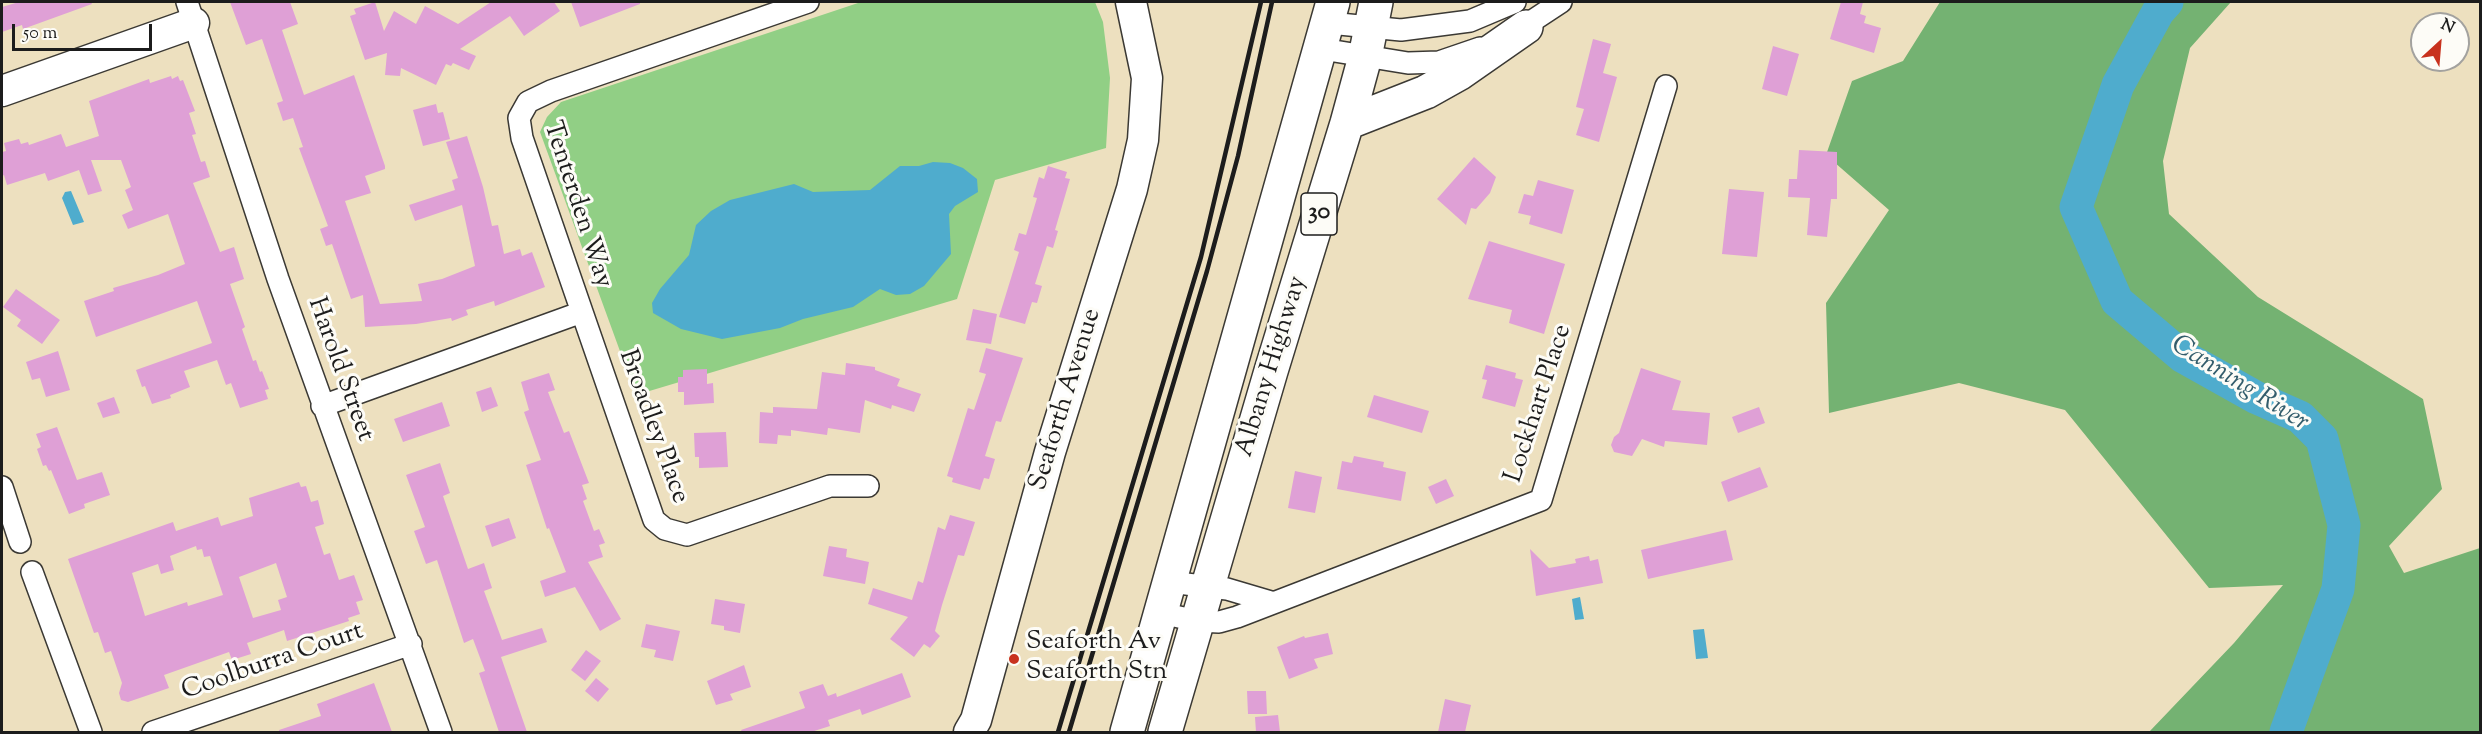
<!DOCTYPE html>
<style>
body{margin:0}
#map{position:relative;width:2482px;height:734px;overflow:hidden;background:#ede0bf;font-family:"Sorts Mill Goudy",serif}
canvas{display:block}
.frame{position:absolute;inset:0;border:3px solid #1c1c1c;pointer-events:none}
.north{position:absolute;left:2410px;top:12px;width:60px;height:60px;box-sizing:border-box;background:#fdfcf7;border:2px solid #a3a29f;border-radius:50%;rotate:26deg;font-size:16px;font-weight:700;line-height:24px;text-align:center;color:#1c1c1c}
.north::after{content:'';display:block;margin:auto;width:21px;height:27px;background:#c8321e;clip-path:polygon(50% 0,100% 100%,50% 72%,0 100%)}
.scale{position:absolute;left:12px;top:24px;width:140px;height:27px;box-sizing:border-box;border:3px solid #1c1c1c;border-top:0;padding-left:8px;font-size:18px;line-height:21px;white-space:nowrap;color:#1c1c1c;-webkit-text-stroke:4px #fdfcf7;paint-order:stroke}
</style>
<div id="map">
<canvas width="2482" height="734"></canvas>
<div class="frame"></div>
<div class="north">N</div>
<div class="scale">50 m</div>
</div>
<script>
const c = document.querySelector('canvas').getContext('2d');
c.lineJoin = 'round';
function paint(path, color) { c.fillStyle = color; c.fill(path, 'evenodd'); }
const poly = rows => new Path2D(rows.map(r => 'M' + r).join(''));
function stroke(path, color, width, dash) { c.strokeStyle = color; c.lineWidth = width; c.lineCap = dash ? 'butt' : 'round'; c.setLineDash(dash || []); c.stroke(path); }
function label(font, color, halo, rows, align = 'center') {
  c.font = font + ' "Sorts Mill Goudy",serif'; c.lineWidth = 6; c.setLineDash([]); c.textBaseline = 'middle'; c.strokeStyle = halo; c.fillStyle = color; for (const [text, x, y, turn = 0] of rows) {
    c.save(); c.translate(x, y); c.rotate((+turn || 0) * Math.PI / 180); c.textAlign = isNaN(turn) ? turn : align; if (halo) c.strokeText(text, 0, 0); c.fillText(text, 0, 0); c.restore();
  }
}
paint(poly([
 [861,2,1095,2,1103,22,1110,78,1106,148,995,180,957,299,636,395,540,132,547,117,561,102]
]), '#91cf85');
paint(poly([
 [1940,2,2231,2,2190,48,2163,161,2169,214,2258,297,2423,399,2442,489,2389,546,2404,573,2480,548,2480,732,2149,732,2234,643,2283,585,2209,588,2065,410,1959,383,1829,413,1826,303,1889,210,1826,155,1852,81,1903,61]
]), '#74b272');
paint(poly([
 [933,162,950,163,963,168,977,179,978,192,955,206,949,214,951,254,924,286,910,294,896,295,880,289,853,307,803,319,780,328,722,339,681,329,653,313,652,303,660,289,689,255,696,225,711,211,730,200,794,184,813,192,870,190,900,166,919,166],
 [71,191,84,222,73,225,62,198,65,192],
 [1580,597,1584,619,1575,620,1572,599],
 [1704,629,1708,658,1696,659,1693,630]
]), '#4faccd');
stroke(poly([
 [2167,2,2158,12,2118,85,2076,207,2117,301,2182,356,2257,398,2300,417,2322,439,2344,525,2338,589,2286,732]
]), '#4faccd', 33);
paint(poly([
 [19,2,91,2,92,4,23,29,22,25,2,32,2,7],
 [230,2,290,2,298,24,282,30,304,95,354,75,385,166,385,169,365,176,371,193,345,201,380,304,422,301,418,284,442,279,475,266,462,205,415,221,409,205,455,190,452,180,458,178,446,142,467,136,483,187,492,226,498,225,504,254,520,249,522,256,532,252,545,287,495,306,494,301,466,310,468,315,452,321,451,318,416,324,365,327,363,295,351,299,332,244,326,246,320,229,328,226,299,148,303,147,293,118,283,121,277,103,283,101,262,39,246,45],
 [375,2,384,31,394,11,416,24,425,6,458,24,491,2,554,2,560,11,524,36,510,16,460,49,476,56,469,70,453,63,451,66,446,64,436,85,401,68,400,76,385,75,387,53,365,60,350,16,356,14,354,9],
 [571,2,640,2,640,4,580,27],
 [1841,2,1863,2,1860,14,1866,16,1864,23,1881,28,1874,53,1830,39],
 [1593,39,1611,44,1603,73,1617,77,1599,142,1576,135,1584,109,1576,107],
 [1773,46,1799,54,1787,96,1762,89],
 [171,76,172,79,178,76,180,81,183,80,195,111,189,113,196,134,192,135,201,162,205,161,210,177,193,183,220,252,234,247,244,279,230,284,245,327,242,329,253,361,256,360,260,372,262,371,269,389,265,390,268,399,240,408,231,383,226,385,217,360,184,371,190,387,170,395,171,398,152,404,145,386,142,387,136,370,212,343,197,301,96,337,84,301,114,291,113,288,158,275,185,264,168,214,128,229,122,215,133,210,125,190,131,187,121,160,91,160,102,191,88,195,79,170,48,181,45,173,7,185,4,175,2,176,2,152,6,151,4,143,19,139,21,144,28,142,29,145,61,134,66,147,99,136,89,101,149,79,150,83],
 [436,104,438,113,443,112,450,139,423,146,413,110],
 [1799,150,1837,152,1837,199,1831,199,1827,237,1807,235,1810,198,1788,197,1789,179,1797,179],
 [1474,157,1496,177,1490,193,1476,209,1471,208,1466,225,1437,199],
 [1048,166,1067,172,1065,178,1070,179,1055,230,1058,231,1053,248,1047,246,1035,284,1042,286,1037,303,1032,302,1025,324,999,317,1019,252,1014,250,1019,233,1026,235,1037,198,1033,197,1039,177,1044,179],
 [1538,180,1574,190,1562,234,1529,224,1531,216,1518,213,1524,194,1533,196],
 [1729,189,1764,192,1757,257,1722,254],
 [1489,241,1565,264,1544,334,1509,323,1512,310,1468,299],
 [16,289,60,320,42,344,17,326,21,320,3,307],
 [973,309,997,314,991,344,966,340],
 [986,348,1023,358,1001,422,996,421,985,456,995,459,989,479,984,478,980,490,952,482,953,478,947,476,968,408,974,410,986,374,979,372],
 [58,351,70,390,46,397,40,378,32,380,26,362],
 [846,363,875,367,875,370,900,379,897,386,921,394,914,412,892,405,891,409,865,400,860,433,828,428,827,435,791,430,791,436,778,435,777,444,759,443,760,412,773,413,773,407,817,409,822,372,845,375],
 [1486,365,1516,373,1515,378,1523,380,1515,407,1482,398,1487,380,1482,379],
 [1641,368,1681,381,1672,410,1710,413,1707,445,1665,441,1664,447,1642,439,1632,456,1614,452,1611,445,1614,437,1619,433],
 [707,369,707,384,713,383,714,403,684,405,684,392,678,392,678,377,683,377,683,370],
 [549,373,555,390,548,392,564,433,569,431,589,483,582,485,587,499,583,501,594,531,599,529,605,543,599,545,603,557,588,562,621,619,600,631,575,587,545,597,540,581,566,572,549,528,547,529,526,465,541,460,524,412,529,410,521,382],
 [491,387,498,406,482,412,476,392],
 [1374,395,1429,411,1422,433,1367,417],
 [114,397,120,413,103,418,97,403],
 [442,402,450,426,403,442,394,419],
 [1759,407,1765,423,1738,433,1732,417],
 [57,427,77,480,102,472,110,495,84,504,85,508,69,514,51,470,49,471,46,465,43,466,37,449,41,447,36,434],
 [726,432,728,467,699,468,699,457,695,457,694,433],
 [1354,456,1384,462,1383,467,1406,472,1401,501,1337,489,1342,461,1352,463],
 [440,463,450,493,443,496,468,569,484,563,492,588,484,591,502,640,542,628,547,642,501,657,527,732,499,732,479,673,485,671,473,639,464,643,437,560,426,564,414,531,425,527,406,475],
 [1760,467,1768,487,1728,502,1721,482],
 [1295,471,1322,477,1315,513,1288,508],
 [1446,479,1454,496,1436,504,1428,487],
 [299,482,301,487,306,486,311,502,318,500,324,524,315,527,324,555,330,553,339,580,354,575,363,600,356,602,360,614,348,618,349,621,287,641,284,630,247,643,251,654,232,660,229,652,164,675,169,688,128,702,121,700,119,693,122,683,111,651,105,653,98,632,94,633,68,559,173,522,176,531,218,517,221,526,253,516,249,498],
 [196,546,197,550,202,549,204,557,210,556,223,595,188,606,187,602,145,616,132,573,158,564,161,574,174,570,170,556],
 [276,563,287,597,278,600,281,610,253,618,239,577],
 [950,515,975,522,964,556,958,555,942,605,935,631,940,636,930,648,924,644,914,657,890,639,908,617,868,604,873,588,912,600,918,581,923,583,938,527,945,530],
 [509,518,516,538,492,547,485,526],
 [1726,530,1733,560,1648,579,1641,550],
 [829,546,847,549,846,557,869,562,865,584,823,576],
 [1530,549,1549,568,1576,563,1575,559,1589,556,1590,561,1598,559,1603,583,1536,596],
 [715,599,745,604,740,633,724,630,724,626,711,624],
 [646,624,680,631,673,661,654,657,656,650,641,647],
 [1328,633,1333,654,1314,659,1318,668,1289,679,1277,647,1304,636,1305,638],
 [586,650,601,661,585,681,571,670],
 [744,665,751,687,730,694,733,700,716,705,707,681],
 [902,673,911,697,862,715,860,709,828,720,830,726,811,732,742,732,741,730,805,708,799,692,823,684,828,696,836,693,837,697],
 [596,678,609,689,598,702,585,691],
 [374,683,392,732,279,732,279,730,321,716,317,704],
 [1247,691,1266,691,1267,714,1248,714],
 [1445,699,1471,705,1465,732,1438,732],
 [1278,715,1280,732,1256,732,1255,717]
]), '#dfa0d6');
const street = poly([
 [187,2,278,279,441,732],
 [1329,23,1401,30,1470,21,1515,2],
 [1517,31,1561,2],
 [1322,49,1408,63,1439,62,1480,48],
 [582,312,654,520,665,529,687,535,830,486,868,486],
 [322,406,582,312,522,138,519,118,528,102,551,91,808,2],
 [2,487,20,542],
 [32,572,91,732],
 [1170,582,1227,589,1271,602],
 [1161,613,1197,621,1219,622,1237,617,1541,500,1666,86],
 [153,732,411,644]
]);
const secondary = poly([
 [2,91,194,23],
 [969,732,976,720,1050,452,1132,189,1143,140,1147,78,1131,2]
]);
const highway = poly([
 [1347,123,1426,92,1460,73,1526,27],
 [1127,732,1333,2],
 [1165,732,1271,371,1347,123,1365,57,1376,2]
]);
stroke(street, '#3b3934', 24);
stroke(secondary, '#3b3934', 33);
stroke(highway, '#3b3934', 36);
stroke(street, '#fff', 21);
stroke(secondary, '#fff', 30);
stroke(highway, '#fff', 33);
stroke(poly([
 [1058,732,1201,257,1261,2],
 [1069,732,1207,271,1238,156,1272,2]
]), '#1c1c1c', 4.5);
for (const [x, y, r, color] of [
 [1014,659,6,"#c8321e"]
]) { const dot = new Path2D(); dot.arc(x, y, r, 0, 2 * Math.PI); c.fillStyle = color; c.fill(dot); stroke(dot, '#fdfcf7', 2); }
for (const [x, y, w] of [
 [1319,214,36]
]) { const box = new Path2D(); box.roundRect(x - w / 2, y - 21, w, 42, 4.5); c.fillStyle = '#fdfcf7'; c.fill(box); stroke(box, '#1c1c1c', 1.5); }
label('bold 24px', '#1c1c1c', null, [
 ["30",1319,214]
]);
label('26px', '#1c1c1c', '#fdfcf7', [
 ["Tenterden Way",576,205,72],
 ["Albany Highway",1273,367,-73],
 ["Harold Street",339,370,70],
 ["Seaforth Avenue",1067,400,-73],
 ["Lockhart Place",1540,404,-72],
 ["Broadley Place",652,427,70],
 ["Coolburra Court",273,663,-19]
]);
label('26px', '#1c1c1c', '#fdfcf7', [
 ["Seaforth Av",1026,644],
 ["Seaforth Stn",1026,674]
], 'left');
label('italic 27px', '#335d6c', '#fdfcf7', [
 ["Canning River",2239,385,32]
]);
</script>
